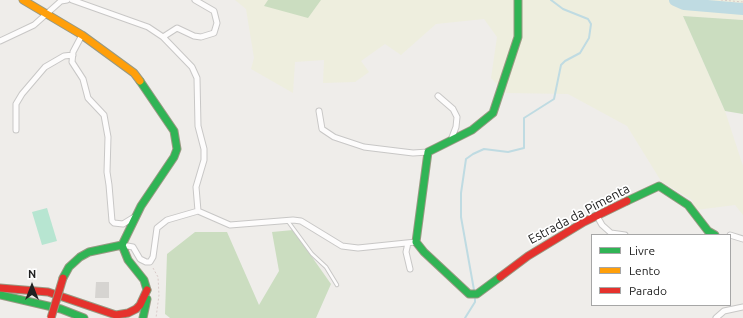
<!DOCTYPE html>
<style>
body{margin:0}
#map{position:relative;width:743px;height:318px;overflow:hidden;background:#efedea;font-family:Ubuntu,sans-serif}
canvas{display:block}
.legend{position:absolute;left:591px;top:234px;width:140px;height:72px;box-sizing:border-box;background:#fff;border:1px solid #a6a6a6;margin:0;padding:5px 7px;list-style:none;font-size:12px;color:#212121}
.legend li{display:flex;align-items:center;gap:8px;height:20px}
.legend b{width:20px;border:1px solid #a6a6a6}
.north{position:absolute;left:12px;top:266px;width:40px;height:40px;-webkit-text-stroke:3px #fff;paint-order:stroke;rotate:0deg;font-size:11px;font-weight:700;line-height:16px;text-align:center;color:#212121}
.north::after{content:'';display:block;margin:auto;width:14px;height:18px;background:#212121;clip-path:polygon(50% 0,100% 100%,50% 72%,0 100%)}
</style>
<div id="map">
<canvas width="743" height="318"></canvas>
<ul class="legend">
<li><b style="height:5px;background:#30b455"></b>Livre</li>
<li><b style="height:5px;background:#ff9f0a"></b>Lento</li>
<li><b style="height:5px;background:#e5322d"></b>Parado</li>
</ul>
<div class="north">N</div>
</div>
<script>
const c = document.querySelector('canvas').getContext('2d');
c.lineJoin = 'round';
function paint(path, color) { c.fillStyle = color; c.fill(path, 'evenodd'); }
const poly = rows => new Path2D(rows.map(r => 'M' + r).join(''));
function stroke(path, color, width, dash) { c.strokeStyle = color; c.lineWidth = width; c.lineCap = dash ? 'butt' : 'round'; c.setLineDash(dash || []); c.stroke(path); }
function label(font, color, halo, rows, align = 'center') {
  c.font = font + ' Ubuntu,sans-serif'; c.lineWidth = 3.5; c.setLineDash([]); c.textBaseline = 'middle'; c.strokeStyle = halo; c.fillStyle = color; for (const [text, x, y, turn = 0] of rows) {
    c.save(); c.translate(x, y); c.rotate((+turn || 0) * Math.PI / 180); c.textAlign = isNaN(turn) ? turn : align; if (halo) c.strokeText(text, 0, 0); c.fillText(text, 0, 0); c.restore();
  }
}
paint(poly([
 [235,0,743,0,743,20,683,16,725,111,743,166,743,215,735,205,696,210,692,200,661,181,627,126,568,94,506,93,491,78,497,37,484,19,436,24,401,55,385,44,361,61,369,72,355,82,323,83,324,60,295,62,293,93,251,69,254,58,246,9]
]), '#eeeede');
paint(poly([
 [268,0,321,0,308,18,264,6],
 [683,16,743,20,743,114,725,111],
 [293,230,331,284,316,318,170,318,165,314,167,254,195,232,227,232,259,305,279,271,272,232]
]), '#cbddc0');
paint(poly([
 [47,208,57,241,42,245,32,212]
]), '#b7e5d1');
stroke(poly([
 [474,290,461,217,461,193,466,159,473,154,484,149,508,152,524,148,524,118,554,99,561,65,565,61,580,53,589,38,591,24,588,19,563,9,551,0],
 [465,318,475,302,475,299]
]), '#bfdbe2', 2);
stroke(poly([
 [675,0,684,4,743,9]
]), '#bfdbe2', 12);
paint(poly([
 [96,282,109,282,109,298,95,298]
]), '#d6d4d1');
const lane = poly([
 [287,220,312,254,326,267,337,285]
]);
const street = poly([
 [72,0,148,27,163,37,192,67,197,78,198,126,204,149,204,160,196,187,198,211],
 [82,35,73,52,72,62,83,79,88,98,104,115,108,137,107,172,109,185,112,221,114,223,123,224,136,216],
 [163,37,177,28,194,36,201,37,214,33,217,23,214,11,195,0],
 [0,41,34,25,61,1,67,0],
 [438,96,453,109,457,117,456,127,451,140],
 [319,111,322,129,334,137,364,147,413,153,428,152],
 [16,130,16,104,22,94,45,67,64,56,73,55],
 [597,216,602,225,611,233,625,235],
 [730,235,743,239],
 [408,243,406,252,410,269],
 [122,245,133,247,140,259,146,262,150,262,153,257,157,228,167,220,198,211,230,225,293,220,301,221,342,246,358,248,416,242],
 [716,318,724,311,743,307]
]);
const fast = poly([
 [140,81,174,131,177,149,174,157,141,206,122,245,128,260,144,280,147,290],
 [627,201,659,186,688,205,708,231,715,235],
 [500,277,477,294,469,294,424,252,416,242,428,152,472,130,493,113,518,37,518,0],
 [63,278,69,267,80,257,89,252,122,245],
 [0,295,61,309,84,318],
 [143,318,147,299]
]);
const slow = poly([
 [23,0,82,35,134,73,140,81]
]);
const jam = poly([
 [500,277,528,256,584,222,627,201],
 [0,288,48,292,116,315,128,313,136,309,140,305,147,290]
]);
stroke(lane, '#c8c7c6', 4.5);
stroke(street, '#c8c7c6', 7);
stroke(fast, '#989982', 9);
stroke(slow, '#989982', 9);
stroke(jam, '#989982', 9);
stroke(poly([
 [721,0,743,2],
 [153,268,158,277,159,295,156,318]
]), '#d8cac8', 1, [2, 2]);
stroke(lane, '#fdfcfc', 2.5);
stroke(street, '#fdfcfc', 5);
stroke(fast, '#30b455', 7);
stroke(slow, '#ff9f0a', 7);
stroke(jam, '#e5322d', 7);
const jamBridge = poly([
 [51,318,63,278]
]);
stroke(jamBridge, '#989982', 9, []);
stroke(jamBridge, '#e5322d', 7);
label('13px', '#212121', '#fff', [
 ["Estrada da Pimenta",579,214,-28]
]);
</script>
